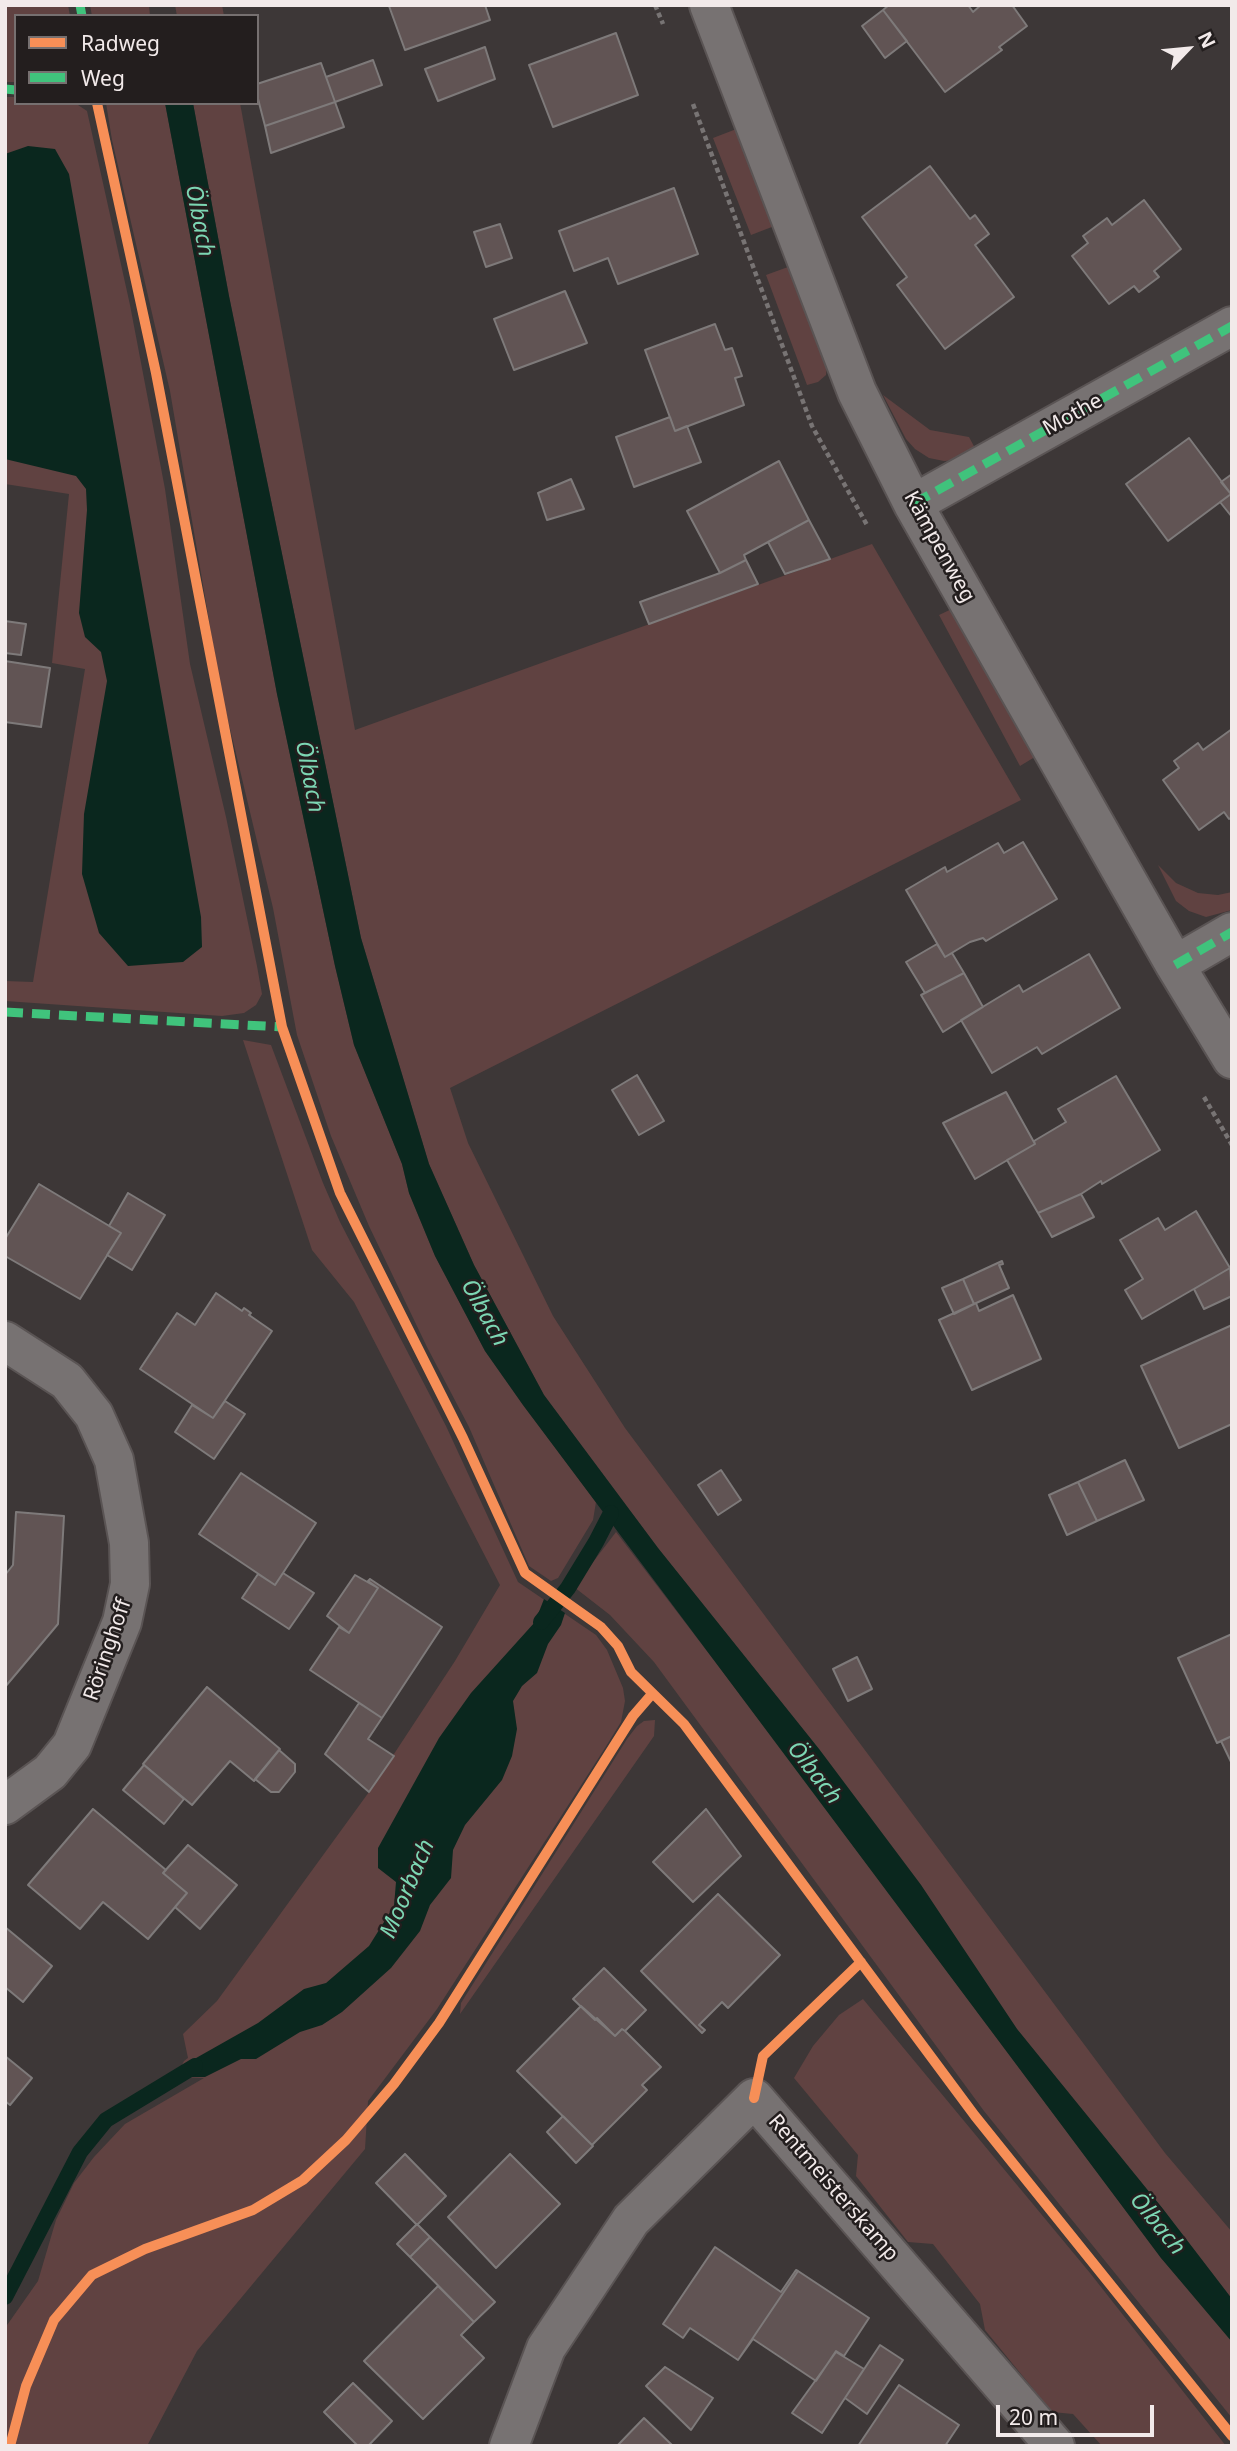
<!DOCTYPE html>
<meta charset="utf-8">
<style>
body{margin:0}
#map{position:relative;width:1237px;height:2451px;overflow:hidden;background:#3d3737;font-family:"Noto Sans",sans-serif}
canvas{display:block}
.frame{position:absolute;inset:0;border:7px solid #f2eaea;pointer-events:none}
.legend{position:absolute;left:14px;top:14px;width:245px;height:91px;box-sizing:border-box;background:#231e1e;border:2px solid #767070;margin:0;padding:9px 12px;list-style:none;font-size:21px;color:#f2eaea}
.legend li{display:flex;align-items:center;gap:14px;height:35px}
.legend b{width:35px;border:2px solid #767070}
.north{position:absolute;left:1153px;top:14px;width:70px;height:70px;-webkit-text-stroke:5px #231e1e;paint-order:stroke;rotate:64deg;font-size:19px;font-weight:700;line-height:28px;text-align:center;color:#f2eaea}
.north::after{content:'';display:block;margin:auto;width:24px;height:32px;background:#f2eaea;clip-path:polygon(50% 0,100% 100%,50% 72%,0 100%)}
.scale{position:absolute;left:996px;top:2405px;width:158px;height:32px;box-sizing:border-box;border:4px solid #f2eaea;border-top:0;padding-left:9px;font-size:21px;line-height:24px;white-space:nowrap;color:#f2eaea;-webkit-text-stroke:5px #231e1e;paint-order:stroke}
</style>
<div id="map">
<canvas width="1237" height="2451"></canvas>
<div class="frame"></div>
<ul class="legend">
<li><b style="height:9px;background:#f78f57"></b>Radweg</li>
<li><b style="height:9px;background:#40c37c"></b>Weg</li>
</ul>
<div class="north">N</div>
<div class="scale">20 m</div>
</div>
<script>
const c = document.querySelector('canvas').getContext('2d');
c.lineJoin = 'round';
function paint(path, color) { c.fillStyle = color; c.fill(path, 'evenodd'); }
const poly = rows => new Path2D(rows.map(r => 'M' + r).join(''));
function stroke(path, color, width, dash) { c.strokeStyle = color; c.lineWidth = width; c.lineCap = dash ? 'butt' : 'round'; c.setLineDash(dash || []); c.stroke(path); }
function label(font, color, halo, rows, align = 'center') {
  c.font = font + ' "Noto Sans",sans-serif'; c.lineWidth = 5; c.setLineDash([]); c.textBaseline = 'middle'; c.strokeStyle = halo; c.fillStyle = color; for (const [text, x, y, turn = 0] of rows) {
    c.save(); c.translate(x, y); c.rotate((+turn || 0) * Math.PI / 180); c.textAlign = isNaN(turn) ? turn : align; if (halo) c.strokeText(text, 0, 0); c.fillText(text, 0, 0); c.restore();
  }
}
paint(poly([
 [5,5,68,5,70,16,16,16,16,82,5,82],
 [90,5,149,5,150,16,92,16],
 [175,5,222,5,224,16,177,16],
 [5,97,16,97,16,103,75,103,87,111,130,305,165,489,190,664,226,817,257,966,262,994,256,1005,244,1013,222,1016,5,1001,5,981,33,982,85,669,52,663,69,494,5,484],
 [106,103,165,103,277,694,335,966,354,1045,402,1164,409,1193,435,1256,485,1351,523,1405,596,1502,593,1520,558,1578,551,1581,529,1566,469,1427,427,1347,369,1226,331,1136,297,1035,273,908,221,691,170,391,112,140],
 [193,103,240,103,355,730,872,544,1021,800,450,1088,468,1143,553,1316,625,1428,1165,2153,1232,2232,1232,2299,1163,2209,1017,2029,921,1885,819,1749,658,1548,544,1395,474,1265,429,1164,361,938,229,296],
 [739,128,777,225,751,235,713,138],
 [788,267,827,365,826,375,818,382,807,385,766,275],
 [883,395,930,430,969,437,976,450,955,460,944,461,929,458,915,449,906,439],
 [958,606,1043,752,1020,766,939,615],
 [1158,865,1176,883,1198,893,1218,895,1232,892,1232,910,1206,917,1189,911,1176,901],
 [243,1040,271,1045,323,1183,340,1222,446,1426,518,1582,596,1635,607,1650,623,1688,625,1701,621,1722,605,1748,437,2009,368,2101,365,2149,197,2351,147,2446,5,2446,5,2328,38,2281,56,2220,74,2183,94,2157,125,2124,204,2078,176,2077,184,2061,188,2058,183,2034,217,2001,369,1792,455,1661,500,1585,354,1302,312,1250],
 [616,1532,765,1727,1161,2258,1232,2338,1232,2418,984,2111,654,1662,610,1615,574,1587],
 [655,1720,654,1736,460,2014,461,2003,627,1739,637,1726,644,1721],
 [863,1999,1090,2273,1226,2446,1102,2446,1073,2414,1052,2412,985,2330,980,2304,933,2244,908,2242,856,2176,858,2155,794,2078,813,2046,839,2015]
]), '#604241');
paint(poly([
 [165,103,193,103,229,296,361,938,429,1164,474,1265,544,1395,658,1548,819,1749,921,1885,1017,2029,1163,2209,1232,2299,1232,2342,1161,2258,523,1405,485,1351,435,1256,409,1193,402,1164,354,1045,335,966,277,694],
 [28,146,55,149,69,174,201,917,202,947,183,962,128,966,99,933,82,874,84,814,107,681,101,652,85,637,79,613,87,510,86,489,76,476,5,459,5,154],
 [544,1599,565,1613,561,1625,548,1644,537,1673,522,1686,513,1701,517,1729,512,1756,502,1780,465,1825,453,1850,451,1878,430,1905,420,1931,391,1968,342,2012,322,2025,300,2032,256,2059,241,2059,205,2077,176,2077,179,2069,189,2062,258,2023,304,1989,326,1983,369,1946,394,1906,396,1882,378,1868,378,1848,439,1738,471,1693,535,1622]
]), '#0a271e');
stroke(poly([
 [541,1622,568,1588,596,1542,611,1513],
 [5,2297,80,2152,106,2120,195,2066]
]), '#0a271e', 16);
const building = poly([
 [485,5,490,20,405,50,389,6,485,5],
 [889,5,968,5,973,12,981,5,1012,5,1027,26,999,47,1002,50,945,92,883,10,889,5],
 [883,10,907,41,885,58,862,26,883,10],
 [616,33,638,95,553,127,529,65,616,33],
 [485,47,495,79,438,101,425,69,485,47],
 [373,60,382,85,335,102,326,77,373,60],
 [321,63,335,102,265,126,257,95,257,84,321,63],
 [335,102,344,127,271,153,265,126,335,102],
 [930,166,970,219,975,215,989,234,975,245,1014,297,945,349,897,285,907,277,862,217,930,166],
 [674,188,698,254,618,284,608,258,574,271,559,231,674,188],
 [1144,200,1181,249,1154,271,1159,277,1139,292,1134,286,1109,304,1072,256,1088,243,1083,236,1107,218,1112,225,1144,200],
 [500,224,512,258,486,267,474,232,500,224],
 [565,291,587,343,514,370,494,319,565,291],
 [715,324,725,350,732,348,742,376,735,378,744,405,675,431,645,350,715,324],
 [670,417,675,431,687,426,701,462,634,487,616,437,670,417],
 [1189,438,1231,494,1168,541,1126,484,1189,438],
 [779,461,809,520,744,555,746,560,720,573,687,511,779,461],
 [1232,474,1232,517,1220,502,1231,494,1221,482,1232,474],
 [571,479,584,509,547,520,538,493,571,479],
 [809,520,830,559,785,574,768,542,809,520],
 [746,560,758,584,649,624,640,602,720,573,746,560],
 [5,621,26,624,21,655,5,653,5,621],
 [5,661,50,668,41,727,5,722,5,661],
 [1232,729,1232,817,1229,819,1224,812,1199,830,1163,780,1179,768,1174,761,1198,743,1203,750,1232,729],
 [1023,842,1057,899,986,941,983,938,970,942,945,957,906,890,945,867,947,872,998,843,1004,853,1023,842],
 [937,944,945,957,952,953,964,973,925,993,906,962,937,944],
 [1089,954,1120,1008,1042,1054,1037,1047,992,1073,961,1020,1019,985,1023,992,1089,954],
 [964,973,983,1007,943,1032,921,995,964,973],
 [637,1075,664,1121,639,1135,612,1090,637,1075],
 [1116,1076,1160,1150,1102,1184,1101,1181,1081,1194,1038,1213,1007,1160,1035,1144,1034,1141,1066,1122,1058,1109,1116,1076],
 [1006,1092,1035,1144,975,1179,943,1123,1006,1092],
 [39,1184,121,1233,80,1299,5,1256,5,1239,39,1184],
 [128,1193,165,1215,132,1270,107,1255,121,1233,109,1226,128,1193],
 [1081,1194,1094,1217,1052,1237,1038,1213,1081,1194],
 [1196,1211,1230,1268,1142,1319,1125,1290,1143,1279,1120,1240,1158,1218,1165,1230,1196,1211],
 [1002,1261,1003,1264,999,1265,1009,1288,974,1304,963,1279,1002,1261],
 [1230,1268,1232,1296,1204,1309,1194,1289,1230,1268],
 [963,1279,974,1304,954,1314,942,1288,963,1279],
 [216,1293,242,1311,244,1308,251,1313,249,1315,272,1331,213,1418,140,1369,177,1313,195,1325,216,1293],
 [1013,1295,1041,1359,972,1390,939,1320,976,1303,979,1311,1013,1295],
 [1232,1325,1232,1424,1179,1448,1141,1366,1232,1325],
 [225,1401,245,1414,214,1459,175,1432,192,1405,213,1418,225,1401],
 [1125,1460,1144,1500,1097,1521,1078,1482,1125,1460],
 [721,1470,741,1500,718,1515,698,1485,721,1470],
 [241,1473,316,1523,275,1585,199,1534,241,1473],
 [1078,1482,1097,1521,1067,1535,1049,1495,1078,1482],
 [16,1512,64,1516,58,1624,5,1687,5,1575,13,1565,16,1512],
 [283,1573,314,1593,289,1629,242,1598,258,1574,275,1585,283,1573],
 [355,1575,378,1588,349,1633,327,1616,355,1575],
 [370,1579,442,1627,382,1718,310,1670,339,1627,349,1633,378,1588,368,1581,370,1579],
 [1232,1634,1232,1736,1217,1743,1178,1658,1232,1634],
 [857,1657,872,1689,848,1701,833,1669,857,1657],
 [207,1687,280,1749,254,1781,230,1761,192,1805,143,1764,207,1687],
 [359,1703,382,1718,368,1739,394,1756,369,1792,325,1754,359,1703],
 [1232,1736,1232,1764,1221,1741,1232,1736],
 [279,1750,295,1764,295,1772,279,1792,271,1792,255,1779,279,1750],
 [144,1765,184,1799,164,1824,123,1790,144,1765],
 [93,1809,166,1870,163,1873,187,1893,148,1939,103,1902,80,1929,28,1885,93,1809],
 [706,1809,741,1856,693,1902,653,1862,706,1809],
 [188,1845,237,1885,200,1929,175,1907,187,1893,163,1873,188,1845],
 [718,1894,780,1955,728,2008,722,2002,699,2025,705,2030,702,2033,641,1971,718,1894],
 [5,1927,52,1966,23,2002,5,1987,5,1927],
 [604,1968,646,2010,625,2031,622,2029,615,2036,597,2018,595,2020,573,1999,604,1968],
 [581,2006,615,2036,622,2029,625,2031,661,2067,642,2085,647,2090,592,2145,517,2071,581,2006],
 [5,2056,32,2078,10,2105,5,2101,5,2056],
 [563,2116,593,2146,576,2163,547,2132,563,2116],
 [405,2154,446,2196,417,2225,376,2183,405,2154],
 [510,2154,560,2204,496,2268,448,2217,510,2154],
 [417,2224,430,2237,410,2257,397,2244,417,2224],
 [430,2237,495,2302,474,2322,410,2257,430,2237],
 [715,2247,781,2292,796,2270,798,2271,738,2360,690,2328,683,2338,663,2324,715,2247],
 [798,2271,869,2318,844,2356,836,2351,816,2381,753,2339,738,2360,798,2271],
 [438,2286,474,2322,461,2335,484,2358,423,2419,364,2361,438,2286],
 [880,2345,903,2360,867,2414,845,2398,880,2345],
 [836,2352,864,2369,822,2433,792,2413,836,2352],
 [665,2367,713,2398,691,2430,646,2386,665,2367],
 [353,2383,392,2421,368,2446,358,2446,324,2412,353,2383],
 [899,2385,959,2425,945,2446,858,2446,899,2385],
 [644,2418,673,2446,617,2446,644,2418]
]);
paint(building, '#615454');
stroke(building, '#7e7a7a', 2);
const minor = poly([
 [709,5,857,392,913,504,1175,965,1232,1059],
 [913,504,1232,326],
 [1175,965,1232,932],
 [5,1341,67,1381,94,1415,114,1460,129,1543,130,1584,122,1622,72,1745,50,1772,5,1805],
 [509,2446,546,2348,631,2220,754,2098,1055,2446]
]);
stroke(minor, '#5a5454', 42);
stroke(poly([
 [655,5,663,24],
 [693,104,812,426,867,525],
 [1204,1097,1232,1145]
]), '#787474', 4.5, [5, 3.5]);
stroke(minor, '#777272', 38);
stroke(poly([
 [80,5,82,16],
 [5,89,16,90],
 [913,504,1232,326],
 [1175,965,1232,932],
 [5,1012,282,1027]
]), '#40c37c', 9, [18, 9]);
stroke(poly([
 [97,103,156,373,282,1027,340,1193,463,1438,525,1573,601,1627,618,1646,631,1672,684,1724,975,2116,1232,2436],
 [754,2098,763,2056,861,1962],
 [10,2446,26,2386,54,2320,92,2275,145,2249,253,2210,303,2180,346,2140,394,2084,439,2023,633,1716,652,1694]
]), '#f78f57', 10);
label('21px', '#f2eaea', '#231e1e', [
 ["Mothe",1073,415,-29],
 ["Kämpenweg",939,547,61],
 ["Röringhoff",108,1650,-71],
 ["Rentmeisterskamp",833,2188,49]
]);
label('italic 23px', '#7cd6b3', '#231e1e', [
 ["Ölbach",199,221,79],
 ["Ölbach",309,777,79],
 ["Ölbach",484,1313,61],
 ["Ölbach",814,1773,52],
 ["Moorbach",408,1889,-67],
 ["Ölbach",1157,2224,51]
]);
</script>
